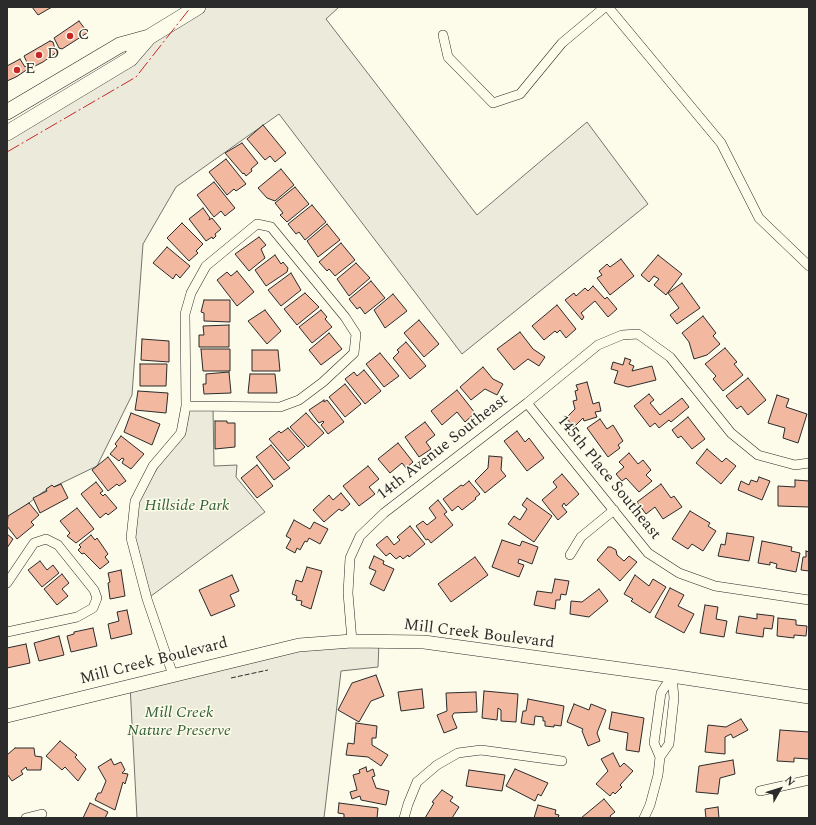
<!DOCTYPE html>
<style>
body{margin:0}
#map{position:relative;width:816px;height:825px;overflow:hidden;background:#fdfbea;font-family:Spectral,serif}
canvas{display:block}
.frame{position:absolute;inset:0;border:8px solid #2b2b2b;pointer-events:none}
.north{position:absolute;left:760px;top:769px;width:40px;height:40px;-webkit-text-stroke:3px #fdfbea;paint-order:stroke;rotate:51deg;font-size:11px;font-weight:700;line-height:16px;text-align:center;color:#2b2b2b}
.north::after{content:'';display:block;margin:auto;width:14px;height:18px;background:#2b2b2b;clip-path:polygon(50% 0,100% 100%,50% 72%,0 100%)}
</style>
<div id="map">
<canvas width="816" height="825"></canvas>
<div class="frame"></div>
<div class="north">N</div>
</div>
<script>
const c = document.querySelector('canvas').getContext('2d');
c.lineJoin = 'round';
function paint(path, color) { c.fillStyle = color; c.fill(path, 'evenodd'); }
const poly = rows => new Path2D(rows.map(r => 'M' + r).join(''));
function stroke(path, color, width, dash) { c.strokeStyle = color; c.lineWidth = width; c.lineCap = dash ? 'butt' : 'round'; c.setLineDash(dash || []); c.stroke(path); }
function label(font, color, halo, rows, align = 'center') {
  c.font = font + ' Spectral,serif'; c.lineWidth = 3; c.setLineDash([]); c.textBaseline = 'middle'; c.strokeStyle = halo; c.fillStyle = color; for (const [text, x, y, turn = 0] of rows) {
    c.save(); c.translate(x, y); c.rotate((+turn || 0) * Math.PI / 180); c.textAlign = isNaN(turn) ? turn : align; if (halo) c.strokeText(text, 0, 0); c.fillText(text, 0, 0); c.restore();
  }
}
const green = poly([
 [193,7,339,7,326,19,477,215,587,122,648,204,462,354,279,114,176,187,143,244,132,395,97,466,43,492,7,520,7,133,130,59,193,7],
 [186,406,213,407,214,466,237,465,236,477,265,512,147,599,131,538,135,501,181,433,186,406],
 [379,642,378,667,341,671,324,818,137,818,130,685,299,645,379,642]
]);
paint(green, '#ecebdb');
stroke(green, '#74746e', 1);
const building = poly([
 [32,7,52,7,38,15,32,7],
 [79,21,85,29,86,28,87,33,62,49,59,48,54,38,79,21],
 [50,41,53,42,55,49,57,48,57,52,43,62,31,68,29,67,24,56,50,41],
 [20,59,25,67,26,66,28,69,16,77,7,81,7,66,20,59],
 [263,125,286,153,275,162,270,156,265,160,247,139,263,125],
 [242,143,258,163,251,169,252,171,246,176,244,173,243,174,225,153,242,143],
 [226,159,246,184,236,191,234,189,227,195,209,172,226,159],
 [281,169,294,185,275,201,267,198,258,188,281,169],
 [214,182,235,208,225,216,221,211,214,217,197,195,214,182],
 [295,187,309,204,287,222,280,215,283,213,275,203,295,187],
 [312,205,326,222,305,240,299,232,296,234,288,224,312,205],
 [203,208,210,218,209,220,212,218,221,229,215,234,216,236,213,239,212,237,206,241,189,219,203,208],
 [182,223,203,244,196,251,198,253,189,261,167,238,182,223],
 [327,224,340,240,318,257,307,241,327,224],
 [259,237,266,245,261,249,265,258,249,271,235,254,259,237],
 [341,243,355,260,335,276,329,269,327,271,319,262,341,243],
 [167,247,190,266,180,278,176,274,173,279,153,263,167,247],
 [275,255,281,264,283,262,288,268,287,272,266,286,255,270,275,255],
 [658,255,682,274,666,295,654,285,659,279,654,276,649,282,641,275,658,255],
 [621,259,634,276,610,295,597,278,602,275,599,271,607,264,610,267,621,259],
 [356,263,370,278,349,296,337,279,356,263],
 [237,271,254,292,237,306,217,280,227,272,231,276,237,271],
 [291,273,301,290,281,306,268,290,291,273],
 [371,281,385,298,365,314,360,307,357,309,349,299,371,281],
 [682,283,700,308,677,324,670,315,679,308,668,293,682,283],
 [593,286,605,299,607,297,617,309,608,317,595,301,581,313,584,317,582,320,565,300,574,293,576,296,585,288,588,291,593,286],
 [305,293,319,307,297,325,284,309,305,293],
 [393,294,407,311,385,328,374,310,393,294],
 [204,300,230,300,230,322,204,321,204,313,201,312,204,300],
 [557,305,576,329,566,338,560,330,557,333,555,331,544,340,532,326,557,305],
 [265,310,281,331,267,344,248,321,265,310],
 [321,310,327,317,325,319,332,327,312,343,299,327,321,310],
 [703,316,716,333,713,336,720,344,707,355,694,359,689,342,682,333,703,316],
 [419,320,439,344,424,357,404,333,419,320],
 [229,325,229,347,199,347,199,335,204,335,203,326,229,325],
 [520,332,533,349,545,357,539,366,528,359,514,370,497,349,520,332],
 [329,333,342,349,321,365,309,350,329,333],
 [142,339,169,341,169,362,141,360,142,339],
 [406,342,426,366,410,379,393,358,399,352,397,350,406,342],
 [725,348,737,362,734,364,743,375,723,391,713,379,716,376,705,364,725,348],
 [201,349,230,349,230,371,203,371,201,349],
 [252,350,278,350,280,371,252,371,252,350],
 [380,353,399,376,384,387,366,364,380,353],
 [625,358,631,360,629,364,634,366,632,371,652,366,656,380,628,387,614,383,618,371,611,369,613,362,623,365,625,358],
 [140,364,167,364,166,386,140,386,140,364],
 [483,367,493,379,503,384,497,395,485,389,471,400,460,387,483,367],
 [364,370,381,391,365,404,345,379,354,372,357,376,364,370],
 [229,372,231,393,204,394,203,384,206,384,206,374,229,372],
 [250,374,275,374,277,393,248,393,250,374],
 [748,378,766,400,748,415,741,406,737,409,726,396,748,378],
 [587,382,593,404,599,402,601,411,595,412,597,417,584,421,583,418,574,427,566,418,575,409,573,401,577,400,575,391,578,390,576,385,587,382],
 [345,384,361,404,345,417,329,397,345,384],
 [457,390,475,413,465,422,457,412,442,425,431,411,457,390],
 [138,391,168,393,166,413,135,410,138,391],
 [649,394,654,400,650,403,660,415,682,398,689,407,671,422,669,420,659,428,655,423,650,427,634,406,649,394],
 [777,395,789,399,786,407,807,414,798,443,783,438,785,428,768,423,777,395],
 [324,400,324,402,327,400,344,422,328,434,321,425,324,422,323,421,319,423,309,410,324,400],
 [131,413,160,424,152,445,124,432,131,413],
 [306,413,324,433,308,447,290,427,306,413],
 [688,417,705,439,692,449,681,436,678,438,672,430,688,417],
 [600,419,607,429,613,425,623,441,618,445,620,448,608,457,587,428,600,419],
 [215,421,227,421,227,423,235,423,235,447,215,449,215,421],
 [425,422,435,435,426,442,431,449,419,457,405,437,425,422],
 [288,428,305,447,288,461,269,439,279,431,281,433,288,428],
 [517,431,525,442,529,438,544,458,527,471,504,441,517,431],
 [121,436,144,454,131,469,122,463,124,459,122,458,119,461,110,454,117,446,115,444,121,436],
 [398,443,413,462,406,468,402,463,390,473,378,459,398,443],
 [271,445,290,468,274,480,256,457,271,445],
 [707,449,722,462,726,458,736,466,721,484,696,463,707,449],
 [629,453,638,464,643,460,651,470,646,475,652,481,639,492,626,478,622,481,616,474,624,467,619,462,629,453],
 [489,456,502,457,501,470,506,476,485,493,475,481,488,468,489,456],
 [108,457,126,481,119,486,117,484,108,491,92,470,108,457],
 [257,465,273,486,257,498,241,478,257,465],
 [368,466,379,479,369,487,375,494,359,506,343,486,368,466],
 [562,474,579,494,566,506,564,503,562,506,567,512,558,520,542,500,557,487,553,482,562,474],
 [759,477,770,481,762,500,738,490,741,481,749,485,751,480,757,482,759,477],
 [795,480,809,481,809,507,778,506,778,486,795,487,795,480],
 [469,481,480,494,475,498,476,499,462,510,458,506,452,511,443,499,461,485,463,486,469,481],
 [96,482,103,491,100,493,103,496,105,494,117,508,108,515,106,513,100,518,81,494,96,482],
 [61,484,68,498,40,513,33,498,47,491,46,489,52,485,54,487,61,484],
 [661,484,671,498,674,496,682,507,663,519,655,507,646,514,637,502,661,484],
 [341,493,350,504,342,511,339,509,324,522,313,510,329,495,333,500,341,493],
 [527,498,552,516,534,542,508,524,514,516,520,520,527,509,522,505,527,498],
 [438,500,447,512,444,514,453,525,431,543,428,539,426,540,416,526,423,521,427,525,436,518,429,508,438,500],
 [29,503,39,515,31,522,34,525,17,539,7,526,8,516,29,503],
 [77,508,94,529,76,543,67,536,70,533,60,521,77,508],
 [690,511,710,523,708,526,716,531,703,551,692,544,688,549,672,539,690,511],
 [294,520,310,529,314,522,328,529,320,544,309,538,307,542,305,541,300,550,297,548,295,553,286,548,291,539,286,536,294,520],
 [410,526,425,544,409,557,408,555,403,559,400,556,396,559,390,553,386,556,376,545,387,536,394,545,400,540,397,537,410,526],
 [727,533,754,537,749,561,718,556,721,544,725,545,727,533],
 [7,534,13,539,7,548,7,534],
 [91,535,95,540,97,538,108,554,105,557,109,562,100,569,84,553,82,554,78,550,81,547,79,545,91,535],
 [502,540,520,546,522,541,538,547,532,564,519,559,518,563,524,565,519,577,492,567,502,540],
 [762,541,792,547,791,551,800,553,796,572,776,568,777,564,770,562,770,565,758,563,762,541],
 [608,547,611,547,616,550,617,555,624,561,629,556,637,562,620,581,597,560,608,547],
 [806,551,809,552,809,571,801,570,803,557,806,557,806,551],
 [374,556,384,561,383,564,394,569,384,591,370,584,376,571,369,568,374,556],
 [475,557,488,575,451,602,438,584,475,557],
 [40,561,47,570,53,565,59,573,42,587,28,570,40,561],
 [307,567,322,571,311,609,301,605,302,601,296,600,297,596,292,594,296,580,302,582,307,567],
 [121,570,125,596,110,599,108,583,110,582,108,573,121,570],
 [62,574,69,583,62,589,68,596,57,605,44,589,62,574],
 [232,575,239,591,230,595,235,606,211,616,199,590,232,575],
 [635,575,649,586,653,579,666,587,650,613,631,601,633,599,624,594,635,575],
 [555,579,569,581,566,595,561,594,560,600,556,600,555,609,534,605,537,591,552,593,555,579],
 [670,588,684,595,678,606,694,614,684,633,655,617,670,588],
 [599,589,608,601,589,617,570,614,571,601,582,602,599,589],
 [705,605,718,607,716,619,727,621,724,637,700,633,705,605],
 [127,610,132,634,111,639,108,624,119,621,117,612,127,610],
 [757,614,774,616,772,629,764,628,763,637,736,633,739,616,757,619,757,614],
 [778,618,796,620,796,625,807,626,806,636,794,635,794,638,777,636,778,618],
 [93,628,97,646,71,652,67,636,74,634,74,632,93,628],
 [59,636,64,655,39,661,34,643,59,636],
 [26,644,30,663,7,668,7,648,26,644],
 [376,675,384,696,371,701,359,722,338,710,352,683,376,675],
 [422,689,424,708,401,711,398,692,422,689],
 [484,691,518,694,516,722,501,721,501,710,498,708,497,720,482,718,484,691],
 [476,692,477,712,454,713,452,716,457,728,444,733,437,715,447,711,446,693,476,692],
 [528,699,564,706,561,726,554,725,554,727,545,726,545,721,543,721,543,717,535,716,534,725,521,723,523,711,526,711,528,699],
 [574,704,589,710,591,704,606,710,597,733,600,741,588,746,582,731,583,729,567,722,574,704],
 [612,712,644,718,639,752,626,750,628,733,609,729,612,712],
 [741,719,748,730,733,738,731,734,725,737,725,754,705,752,708,725,726,727,741,719],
 [356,723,377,726,376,738,372,738,372,745,388,755,381,766,368,757,346,755,348,743,354,744,356,723],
 [780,730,809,732,809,759,794,758,794,762,777,761,780,730],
 [60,741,77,755,75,757,86,769,78,781,65,767,62,770,46,756,60,741],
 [15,748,34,748,35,756,42,757,41,770,27,770,26,767,21,771,23,774,12,781,7,774,7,755,15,748],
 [613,753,620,767,624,763,633,771,620,785,622,787,615,794,613,792,610,796,596,784,608,771,601,759,613,753],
 [111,759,114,765,121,762,125,770,122,773,128,774,125,784,123,782,115,810,95,800,98,793,101,793,106,781,98,767,111,759],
 [733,760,735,774,720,778,718,794,696,792,699,766,733,760],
 [366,767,367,772,373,769,375,776,372,777,376,788,389,791,386,805,361,800,360,796,352,799,350,792,357,790,353,775,360,773,359,770,366,767],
 [515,769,548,783,541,796,538,794,535,801,506,786,515,769],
 [469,770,505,775,502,791,466,786,469,770],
 [442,790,453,797,450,801,459,807,452,818,425,818,434,803,432,802,442,790],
 [604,799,615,812,610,816,611,818,581,818,604,799],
 [90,803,108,812,105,818,83,818,90,803],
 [339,803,378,808,377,818,344,818,344,814,338,813,339,803],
 [538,805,556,810,555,814,559,815,558,818,534,818,538,805],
 [718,807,719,818,706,818,705,809,718,807]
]);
paint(building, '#f2b8a0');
stroke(building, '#2b2b2b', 1);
const street = poly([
 [608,7,721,143,759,218,809,266],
 [443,35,448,57,493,103,520,94,562,43,605,7],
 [527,403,648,553,679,573,715,586,809,600],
 [570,555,581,537,614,510],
 [7,583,34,543,46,539,58,545,94,590,97,598,93,608,77,617,7,632],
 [352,641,348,593,350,558,360,536,384,513,527,403,598,345,622,335,638,334,670,357,731,433,758,455,795,465,809,463],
 [173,675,147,599,131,538,135,501,153,466,181,433,186,406,185,314,191,293,206,266,257,224,271,227,345,317,356,334,354,353,323,382,299,400,280,407,186,406],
 [660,757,669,744,674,698,672,676],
 [760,791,809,780],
 [26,818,42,814],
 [404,818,408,804,417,782,437,765,458,753,481,750,562,761],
 [644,818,650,805,658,775,660,757,654,743,661,693,672,676]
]);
const secondary = poly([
 [7,716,299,645,352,641,424,642,672,676,809,697]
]);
const primary = poly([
 [7,112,120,45,149,37,198,7],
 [7,133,130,59,149,37]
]);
stroke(street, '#2b2b2b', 10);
stroke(secondary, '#2b2b2b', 14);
stroke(primary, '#2b2b2b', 16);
stroke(street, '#fdfbea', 9);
stroke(secondary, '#fdfbea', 13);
stroke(primary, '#fdfbea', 15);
stroke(poly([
 [231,678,268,670]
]), '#2b2b2b', 1, [5, 2]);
stroke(poly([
 [7,152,136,77,191,7]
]), '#c62828', 1, [14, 3, 2, 3]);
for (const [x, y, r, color] of [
 [70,36,4,"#c62828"],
 [39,55,4,"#c62828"],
 [17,70,4,"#c62828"]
]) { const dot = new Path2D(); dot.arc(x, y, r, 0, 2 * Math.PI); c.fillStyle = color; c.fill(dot); stroke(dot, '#fdfbea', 1.5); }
label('16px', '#2b2b2b', '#fdfbea', [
 ["C",78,36],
 ["D",47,55],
 ["E",25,70]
], 'left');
label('16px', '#2b2b2b', '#fdfbea', [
 ["14th Avenue Southeast",443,448,-38],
 ["145th Place Southeast",608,478,51],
 ["Mill Creek Boulevard",479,635,7],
 ["Mill Creek Boulevard",154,662,-14]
]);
label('italic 16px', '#34623c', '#fdfbea', [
 ["Hillside Park",187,507],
 ["Mill Creek",179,714],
 ["Nature Preserve",179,732]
]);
</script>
